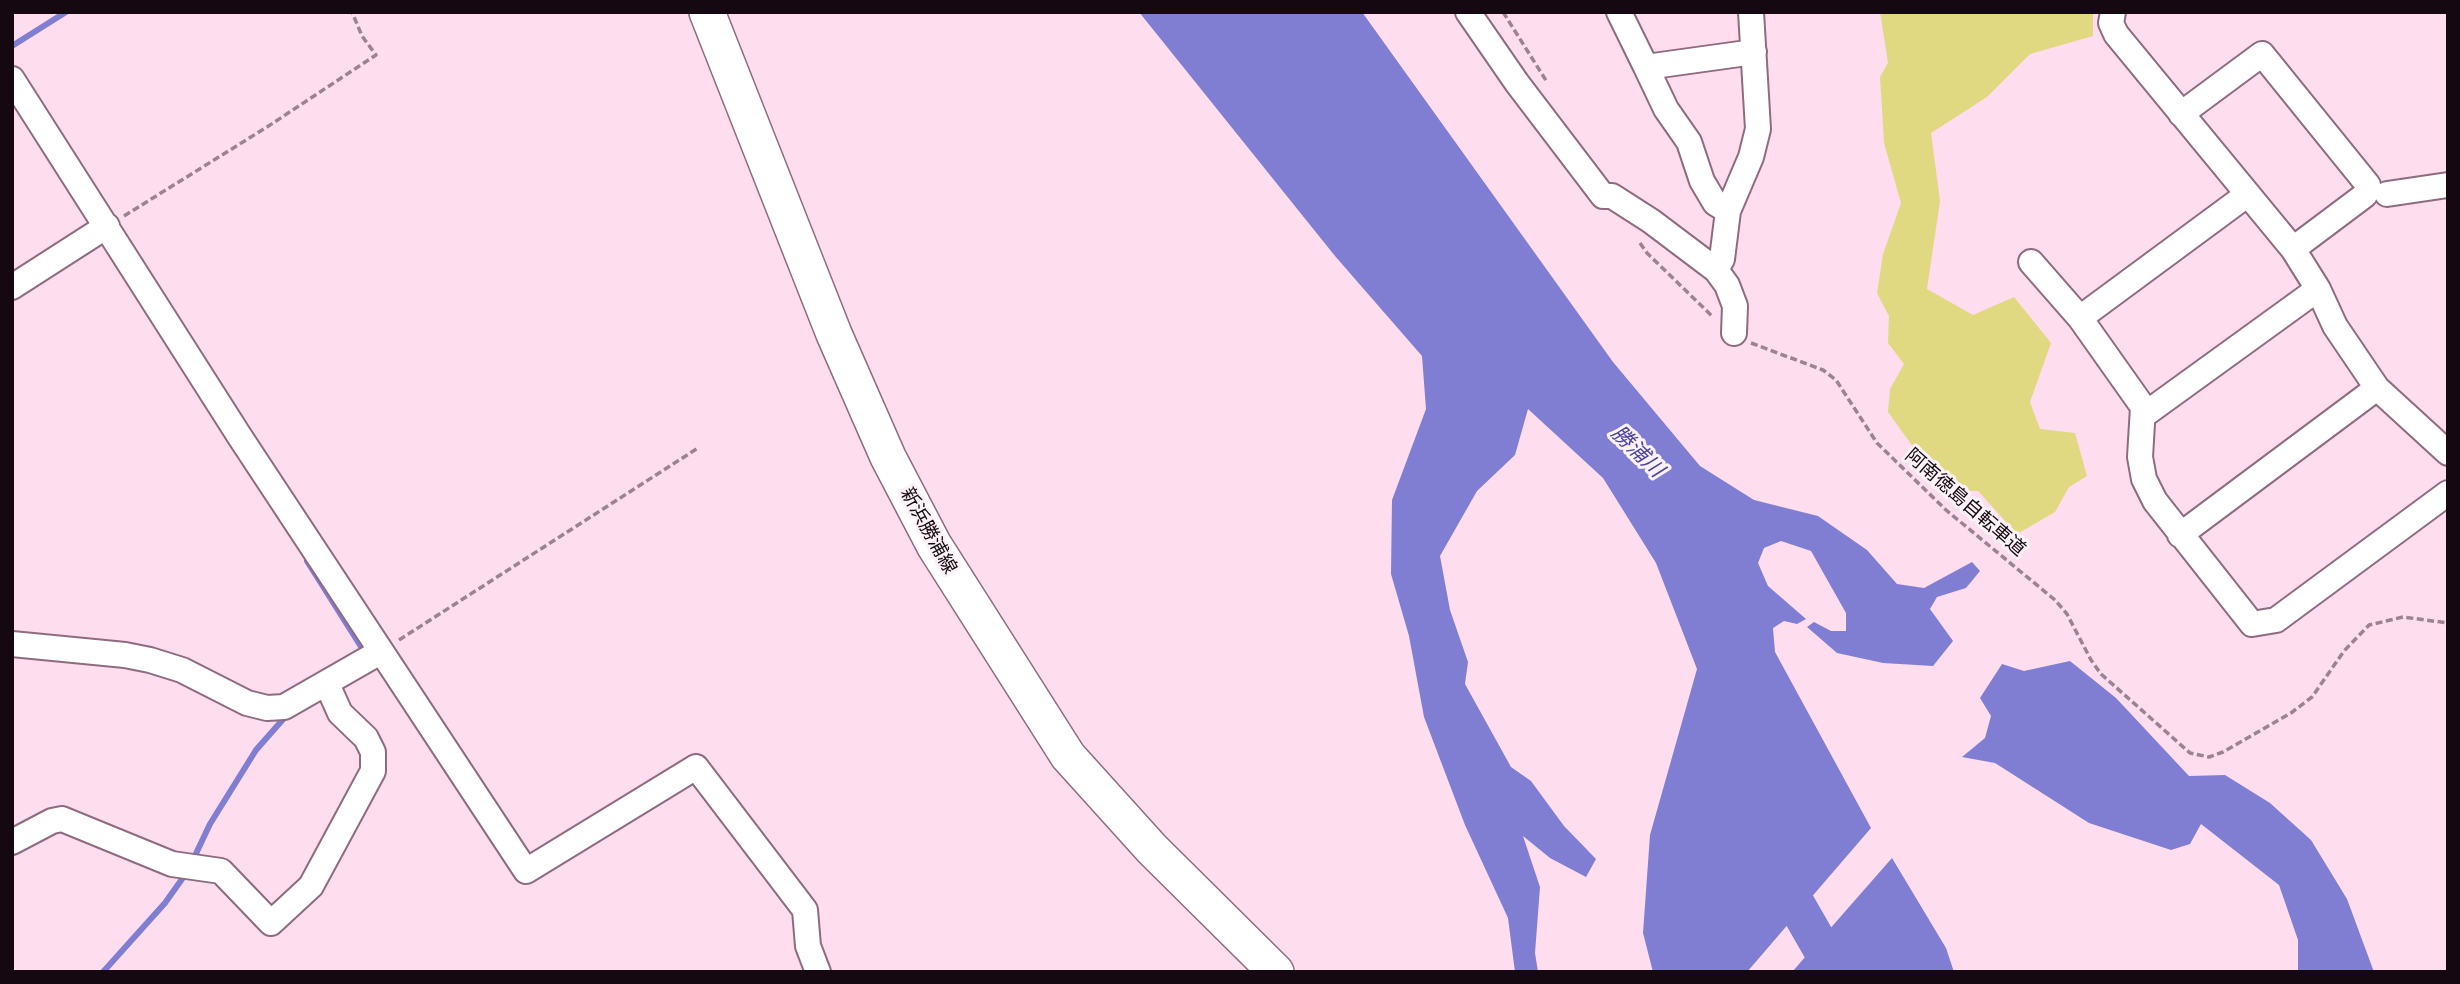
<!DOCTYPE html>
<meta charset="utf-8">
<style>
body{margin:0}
#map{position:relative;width:2460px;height:984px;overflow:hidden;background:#feddef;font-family:Helvetica,sans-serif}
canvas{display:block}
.frame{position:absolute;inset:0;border:14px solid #150810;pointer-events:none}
</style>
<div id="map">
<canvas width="2460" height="984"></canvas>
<div class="frame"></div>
</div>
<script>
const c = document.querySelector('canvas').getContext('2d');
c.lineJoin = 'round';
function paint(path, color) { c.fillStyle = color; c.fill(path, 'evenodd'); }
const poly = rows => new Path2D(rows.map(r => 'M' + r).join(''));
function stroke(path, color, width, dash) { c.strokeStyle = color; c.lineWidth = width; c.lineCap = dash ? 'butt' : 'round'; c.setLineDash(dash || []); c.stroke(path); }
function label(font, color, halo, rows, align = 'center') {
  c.font = font + ' Helvetica,"Noto Sans JP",sans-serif'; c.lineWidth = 6; c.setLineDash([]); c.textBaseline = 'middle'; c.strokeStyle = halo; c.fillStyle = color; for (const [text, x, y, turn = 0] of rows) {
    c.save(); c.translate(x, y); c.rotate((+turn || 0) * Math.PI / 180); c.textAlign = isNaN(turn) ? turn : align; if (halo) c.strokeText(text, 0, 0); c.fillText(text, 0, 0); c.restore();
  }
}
paint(poly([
 [1880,12,2093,12,2093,36,2030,54,1987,97,1931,133,1940,201,1927,289,1973,315,2014,297,2051,343,2030,402,2040,429,2075,433,2087,476,2069,487,2055,512,2017,534,1978,491,1944,490,1888,412,1890,389,1904,364,1888,343,1889,316,1877,293,1883,254,1901,203,1884,143,1880,77,1888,63]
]), '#e1d882');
paint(poly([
 [1139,12,1362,12,1613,362,1700,466,1754,500,1818,516,1867,550,1897,584,1924,588,1972,562,1980,571,1966,588,1937,597,1930,609,1953,641,1933,666,1883,663,1837,653,1807,627,1814,622,1831,631,1846,631,1846,613,1811,551,1781,541,1764,548,1758,563,1768,586,1806,619,1797,624,1784,621,1773,628,1775,652,1871,828,1747,972,1653,972,1643,933,1650,835,1697,669,1656,563,1603,478,1528,409,1515,455,1477,491,1440,556,1450,610,1468,662,1465,684,1511,767,1531,781,1564,826,1596,859,1586,877,1550,858,1523,836,1540,887,1535,953,1538,972,1515,972,1508,918,1465,825,1424,717,1409,636,1391,574,1392,500,1426,409,1422,356,1335,256],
 [2070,661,2116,698,2189,776,2225,775,2270,803,2311,840,2347,899,2374,972,2298,972,2298,940,2279,885,2201,824,2190,844,2171,850,2089,823,1995,763,1962,757,1985,738,1991,716,1980,698,2002,664,2024,671],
 [1892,858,1946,948,1954,972,1792,972]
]), '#7f7ed2');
stroke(poly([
 [12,46,66,12],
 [307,561,365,653],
 [192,862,210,824,256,750,286,716],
 [103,972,165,903,187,872]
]), '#7f7ed2', 6);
stroke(poly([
 [1773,864,1835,972]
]), '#7f7ed2', 38);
const minor = poly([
 [1468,12,1517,83,1603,196,1612,196,1651,221,1716,270,1727,285,1735,306,1734,333],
 [1619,12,1646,67],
 [2113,12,2111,23,2116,34,2293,249],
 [12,79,240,437,526,871,696,767,805,910,808,946,818,972],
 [2181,114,2262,54,2368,185,2365,195,2293,249,2318,289,2335,326,2377,388,2448,453],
 [2387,194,2448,185],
 [1728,211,1715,203,1702,181,1689,142,1666,109,1646,67,1754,52],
 [2031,262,2080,318,2248,194],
 [1716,270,1722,259,1728,211,1751,157,1758,129,1751,12],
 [12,287,107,226],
 [2080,318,2143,407,2140,457,2144,479,2155,501,2252,624,2276,620,2448,493],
 [2144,415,2318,289],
 [2180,535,2377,388],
 [12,644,125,655,150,660,182,670,247,703,267,708,284,707,380,652],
 [12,842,52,821,62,819,172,864,221,871,271,923,311,886,373,771,373,752,366,738,340,713,327,684]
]);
const secondary = poly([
 [707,12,834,334,888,457,934,545,1068,756,1152,849,1276,972]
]);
stroke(minor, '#8f6b80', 28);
stroke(secondary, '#8f6b80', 38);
stroke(poly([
 [1503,12,1547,82],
 [124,216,267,127,376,55,362,36,352,12],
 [1640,243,1647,253,1713,317],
 [1751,343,1823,370,1836,380,1877,443,1946,510,2055,600,2067,614,2091,660,2101,674,2190,753,2209,757,2223,752,2291,713,2312,697,2344,651,2369,625,2403,617,2448,623],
 [399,640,698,448]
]), '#9c8391', 3.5, [7, 3.5]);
stroke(minor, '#fff', 24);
stroke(secondary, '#fff', 35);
label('19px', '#150810', '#fbf2f7', [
 ["阿南徳島自転車道",1965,503,41],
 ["新浜勝浦線",928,531,61]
]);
label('italic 21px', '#4c42a5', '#fbf2f7', [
 ["勝浦川",1637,452,44]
]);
</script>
